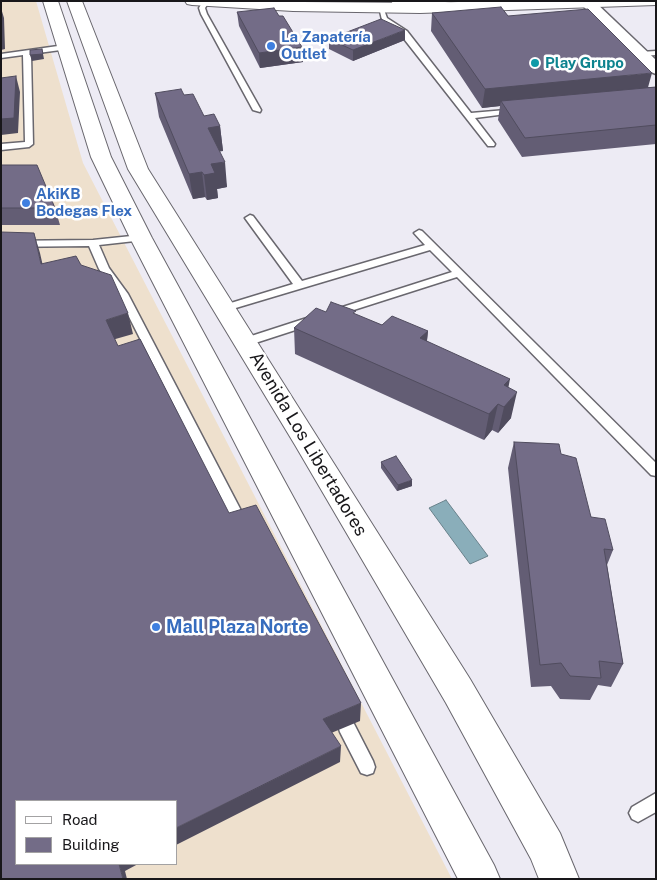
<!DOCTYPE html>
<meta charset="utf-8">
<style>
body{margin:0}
#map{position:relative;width:657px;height:880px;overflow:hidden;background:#edebf4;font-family:"Public Sans",sans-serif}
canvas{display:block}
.frame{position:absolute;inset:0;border:2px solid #18171a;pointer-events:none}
.legend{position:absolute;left:15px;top:800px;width:162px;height:65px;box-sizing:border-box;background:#fff;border:1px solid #a3a2a3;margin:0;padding:6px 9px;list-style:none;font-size:15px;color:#18171a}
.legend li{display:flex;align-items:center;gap:10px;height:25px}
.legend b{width:25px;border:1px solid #a3a2a3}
</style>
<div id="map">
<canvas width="657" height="880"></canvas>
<div class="frame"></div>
<ul class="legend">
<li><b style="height:6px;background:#fff"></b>Road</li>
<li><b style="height:14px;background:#736c87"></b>Building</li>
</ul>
</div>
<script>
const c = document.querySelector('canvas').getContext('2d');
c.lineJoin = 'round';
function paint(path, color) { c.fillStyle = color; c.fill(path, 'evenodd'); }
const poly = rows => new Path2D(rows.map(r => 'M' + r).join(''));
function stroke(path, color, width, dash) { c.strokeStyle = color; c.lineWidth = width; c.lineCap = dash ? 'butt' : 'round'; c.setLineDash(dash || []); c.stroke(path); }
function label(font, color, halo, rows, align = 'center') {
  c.font = font + ' "Public Sans",sans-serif'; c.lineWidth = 5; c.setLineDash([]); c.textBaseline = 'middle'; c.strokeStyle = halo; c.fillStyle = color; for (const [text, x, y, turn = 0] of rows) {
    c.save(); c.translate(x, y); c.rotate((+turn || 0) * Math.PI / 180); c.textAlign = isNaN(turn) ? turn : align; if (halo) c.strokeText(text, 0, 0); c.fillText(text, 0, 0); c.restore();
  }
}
paint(poly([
 [1,1,36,1,83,163,452,879,1,879],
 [16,801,176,801,176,864,16,864]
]), '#eee0cd');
const water = poly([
 [446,500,488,556,470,564,429,508,446,500]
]);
paint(water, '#8aaeba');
stroke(water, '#68818a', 1);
const lane = poly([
 [203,1,209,2,205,8,207,14,261,110,260,112,253,110,201,14,199,8,203,1],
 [379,7,383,7,387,18,407,31,471,113,517,109,517,113,514,113,475,118,495,144,494,146,488,146,401,35,382,20,379,7],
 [65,45,69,47,68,49,31,54,33,144,29,147,1,150,1,144,25,142,23,55,1,58,1,54,65,45],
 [656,51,656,55,641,56,637,54,641,52,656,51],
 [250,215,253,216,302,281,425,245,414,233,419,230,422,231,656,463,656,476,651,475,457,277,338,315,330,315,329,313,330,311,452,272,430,250,229,310,221,310,220,308,221,306,293,284,245,218,250,215],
 [141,235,146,238,144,240,99,245,109,268,128,294,247,522,249,526,247,530,242,532,237,530,118,295,99,269,89,246,1,247,1,241,93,240,141,235],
 [313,316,318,320,317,323,246,346,240,342,242,339,313,316],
 [346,718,352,720,373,761,375,767,373,773,367,775,361,773,340,732,338,726,340,720,346,718],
 [656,793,656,812,638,822,632,819,629,813,632,807,656,793]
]);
const street = poly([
 [584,1,594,1,656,60,656,74,651,72,584,7,582,4,584,1]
]);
const secondary = poly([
 [43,1,58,1,111,157,152,238,494,865,500,879,458,879,130,238,91,157,43,1],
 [67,1,82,1,148,169,470,679,560,833,579,879,539,879,531,859,446,703,295,445,128,169,67,1],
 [185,1,420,3,496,1,656,1,656,5,420,13,293,11,192,5,187,4,185,1]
]);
const highway = poly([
 [391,1,439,1,464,5,467,8,464,11,459,13,398,5,393,4,391,1]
]);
stroke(lane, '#69676e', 3);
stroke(street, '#69676e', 3);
stroke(secondary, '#69676e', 2);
stroke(highway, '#69676e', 2);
paint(lane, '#fff');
paint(street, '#fff');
paint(secondary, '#fff');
paint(highway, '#fff');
paint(poly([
 [237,12,303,62,260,68,239,26],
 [432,13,508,16,648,87,656,87,656,144,522,157,498,120,500,106,482,108,431,31],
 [329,39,405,40,353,61,329,49],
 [155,93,184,95,204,116,220,126,223,151,219,151,227,187,217,189,218,198,207,200,205,197,193,199,159,117],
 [1,165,55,208,60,225,1,225],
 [326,312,356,315,382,325,428,331,427,341,508,388,511,418,498,433,492,430,484,440,295,354,294,328],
 [514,442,561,454,591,517,613,550,607,565,623,664,611,687,598,685,590,700,560,699,551,686,531,687,508,468],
 [381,462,412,486,397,491,381,468]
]), '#635d74');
paint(poly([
 [1,8,4,18,5,49,1,50],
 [405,30,405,40,353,61,353,50],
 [302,47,303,62,260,68,259,53],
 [42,49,44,59,32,61,30,55],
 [652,73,647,91,501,101,500,106,482,108,485,89],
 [16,76,20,92,18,133,1,135,1,119],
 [220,126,223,151,211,153,208,128],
 [225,162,227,187,217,189,218,198,207,200,204,175,211,164],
 [202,172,205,197,193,199,189,174],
 [34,233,40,253,47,284,41,264],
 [128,313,133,334,112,340,106,320],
 [428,331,425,357,420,338],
 [510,379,505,405,504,385],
 [517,392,511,418,498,433,504,407],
 [498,404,492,430,484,440,489,414],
 [412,480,412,486,397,491,398,485],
 [361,703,360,721,324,736,323,719],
 [341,746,340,762,176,845,176,828],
 [119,864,138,864,125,871,127,879,123,879]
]), '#504c5e');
const building = poly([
 [501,7,508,16,588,9,652,73,485,89,432,13,501,7],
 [274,8,279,16,283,16,302,47,259,53,237,12,274,8],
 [381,19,405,30,353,50,329,39,381,19],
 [42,49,43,54,30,55,30,50,42,49],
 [16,76,14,118,1,119,1,78,16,76],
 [656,87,656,125,525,138,501,101,656,87],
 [181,89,184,95,193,94,204,116,214,114,220,126,208,128,225,162,211,164,215,173,204,175,202,172,189,174,155,93,181,89],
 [1,165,37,165,55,208,1,208,1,165],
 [1,232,34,233,41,264,76,256,81,265,111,275,128,313,106,320,118,346,140,339,229,513,256,505,361,703,323,719,341,746,176,828,176,801,16,801,16,864,119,864,123,879,1,879,1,232],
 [331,302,356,311,353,313,382,325,392,316,428,331,420,338,510,379,504,385,517,392,504,407,498,404,489,414,294,328,316,308,326,312,331,302],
 [514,442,559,444,561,454,576,458,591,517,605,519,613,550,604,549,623,664,599,661,601,678,570,676,561,663,540,665,514,442],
 [396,456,412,480,398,485,381,462,396,456]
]);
paint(building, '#736c87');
stroke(building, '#504c5e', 1);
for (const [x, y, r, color] of [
 [271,46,5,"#3f7fe0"],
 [535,63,5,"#0f9aa8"],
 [26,203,5,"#3f7fe0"],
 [156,627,5,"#3f7fe0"]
]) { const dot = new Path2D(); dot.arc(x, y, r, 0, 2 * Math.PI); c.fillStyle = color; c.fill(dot); stroke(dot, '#fff', 2); }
label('bold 15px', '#366cbe', '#fff', [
 ["La Zapatería",281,37],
 ["Outlet",281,54],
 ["AkiKB",36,194],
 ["Bodegas Flex",36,211]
], 'left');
label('bold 15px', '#0d838f', '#fff', [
 ["Play Grupo",545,63]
], 'left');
label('18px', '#18171a', '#fff', [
 ["Avenida Los Libertadores",308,444,59]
]);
label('bold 18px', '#366cbe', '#fff', [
 ["Mall Plaza Norte",166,627]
], 'left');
</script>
